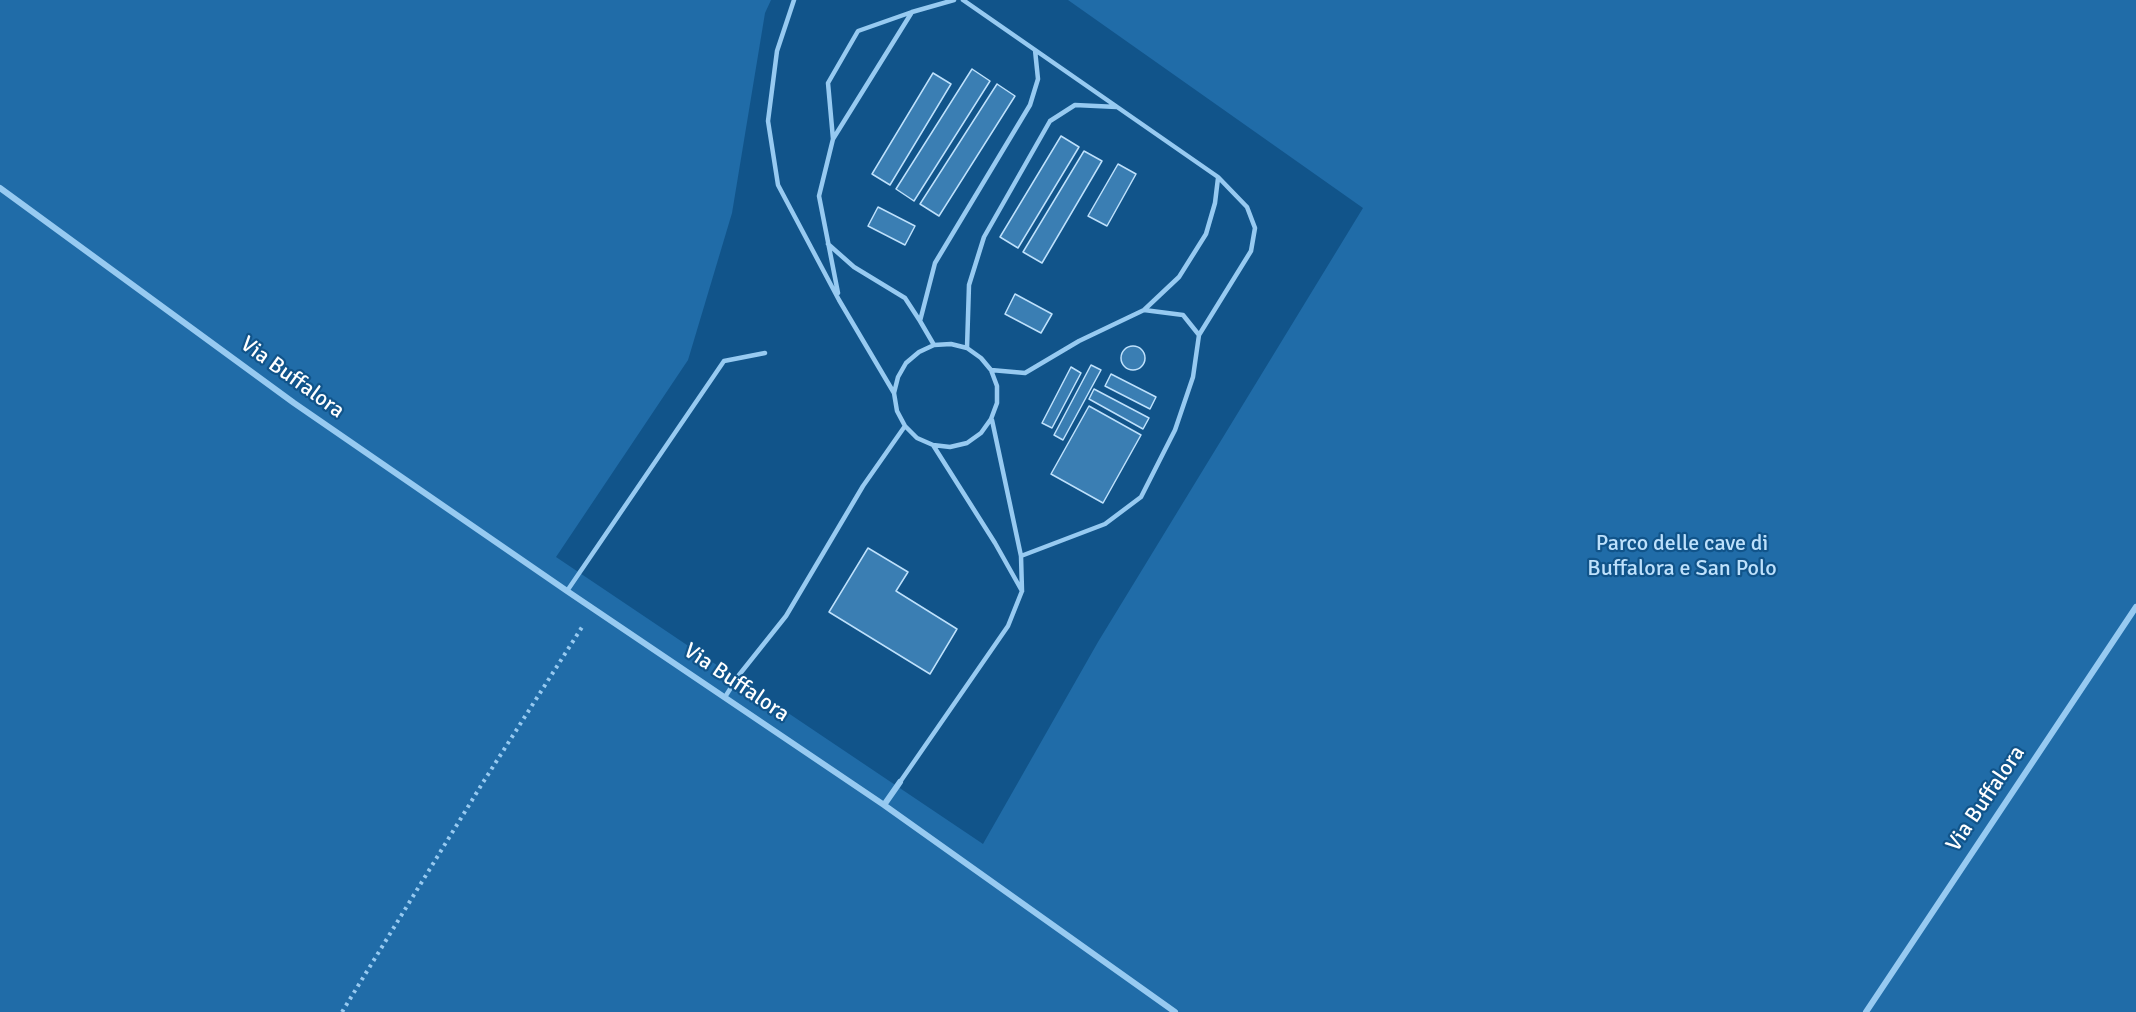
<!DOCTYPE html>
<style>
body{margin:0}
canvas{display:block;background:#11548a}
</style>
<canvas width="2136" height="1012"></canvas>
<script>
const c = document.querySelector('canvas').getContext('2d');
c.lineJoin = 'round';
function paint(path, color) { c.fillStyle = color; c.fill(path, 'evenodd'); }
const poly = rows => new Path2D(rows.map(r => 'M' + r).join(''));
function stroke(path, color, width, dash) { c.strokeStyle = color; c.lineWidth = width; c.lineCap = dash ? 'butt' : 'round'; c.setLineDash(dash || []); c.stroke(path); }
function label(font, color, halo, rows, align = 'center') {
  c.font = font + ' Signika,sans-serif'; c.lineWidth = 4.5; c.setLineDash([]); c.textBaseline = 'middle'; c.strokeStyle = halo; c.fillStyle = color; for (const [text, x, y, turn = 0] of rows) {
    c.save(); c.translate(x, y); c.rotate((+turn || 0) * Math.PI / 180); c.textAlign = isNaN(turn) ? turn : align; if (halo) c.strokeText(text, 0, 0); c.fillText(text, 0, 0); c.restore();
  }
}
paint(poly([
 [0,0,771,0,765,13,732,213,688,360,556,557,983,844,1098,642,1363,208,1068,0,2136,0,2136,1012,0,1012]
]), '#206ca8');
const building = poly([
 [972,69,990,81,914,201,896,189,972,69],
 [933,73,951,84,890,185,872,174,933,73],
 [997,84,1015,96,939,216,920,204,997,84],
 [1061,136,1079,147,1018,248,1000,237,1061,136],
 [1084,151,1102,161,1042,263,1023,252,1084,151],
 [1118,164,1136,174,1107,226,1088,216,1118,164],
 [878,207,915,226,905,245,868,226,878,207],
 [1015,294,1052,314,1041,333,1005,314,1015,294],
 '1121 358a12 12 0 1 1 24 0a12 12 0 1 1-24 0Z',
 [1091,365,1101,370,1063,440,1054,435,1091,365],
 [1071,367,1081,373,1052,428,1042,423,1071,367],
 [1111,374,1156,397,1150,409,1105,386,1111,374],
 [1094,389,1149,418,1143,429,1089,399,1094,389],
 [1089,406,1141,435,1103,503,1051,474,1089,406],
 [868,548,908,572,896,591,957,629,930,674,829,612,868,548]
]);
paint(building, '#3a7eb3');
stroke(building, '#bee1fc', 1.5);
stroke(poly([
 [342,1012,482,784,584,624]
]), '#97caf1', 4, [3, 4.5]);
stroke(poly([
 [794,0,777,51,768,121,778,185,839,300,894,393],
 [963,0,1218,177,1247,207,1255,228,1251,251,1199,335],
 [833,139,828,83,858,31,912,12],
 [828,244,854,267,905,298,920,321],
 [838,293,819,196,833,139,912,12,954,0],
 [1144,310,1179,277,1206,234,1215,203,1218,178],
 [934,345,920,321,935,263,1030,105,1038,79,1035,50],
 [967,348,969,285,984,237,1050,121,1075,105,1117,107],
 [991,370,1025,373,1079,341,1144,310,1183,315,1199,335,1193,377,1175,430,1141,497,1105,524,1021,556],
 [933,445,950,447,967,443,981,433,991,419,997,403,997,386,991,370,981,358,967,348,951,344,934,345,919,352,906,363,898,377,894,393,897,411,905,426,917,438,933,445,995,543,1022,591],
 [567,591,724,361,765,353],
 [725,697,739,675,786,616,863,486,905,426],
 [900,782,1008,626,1022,591,1021,556,992,420]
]), '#97caf1', 4.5);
stroke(poly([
 [0,188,294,403,567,591,884,805,1175,1012],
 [884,805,900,782],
 [1866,1012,2136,607]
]), '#97caf1', 6);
label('22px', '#fff', '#11548a', [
 ["Via Buffalora",292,378,36],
 ["Via Buffalora",736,683,34],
 ["Via Buffalora",1986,799,-56]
]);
label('22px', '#bee1fc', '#11548a', [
 ["Parco delle cave di",1682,544],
 ["Buffalora e San Polo",1682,569]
]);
</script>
